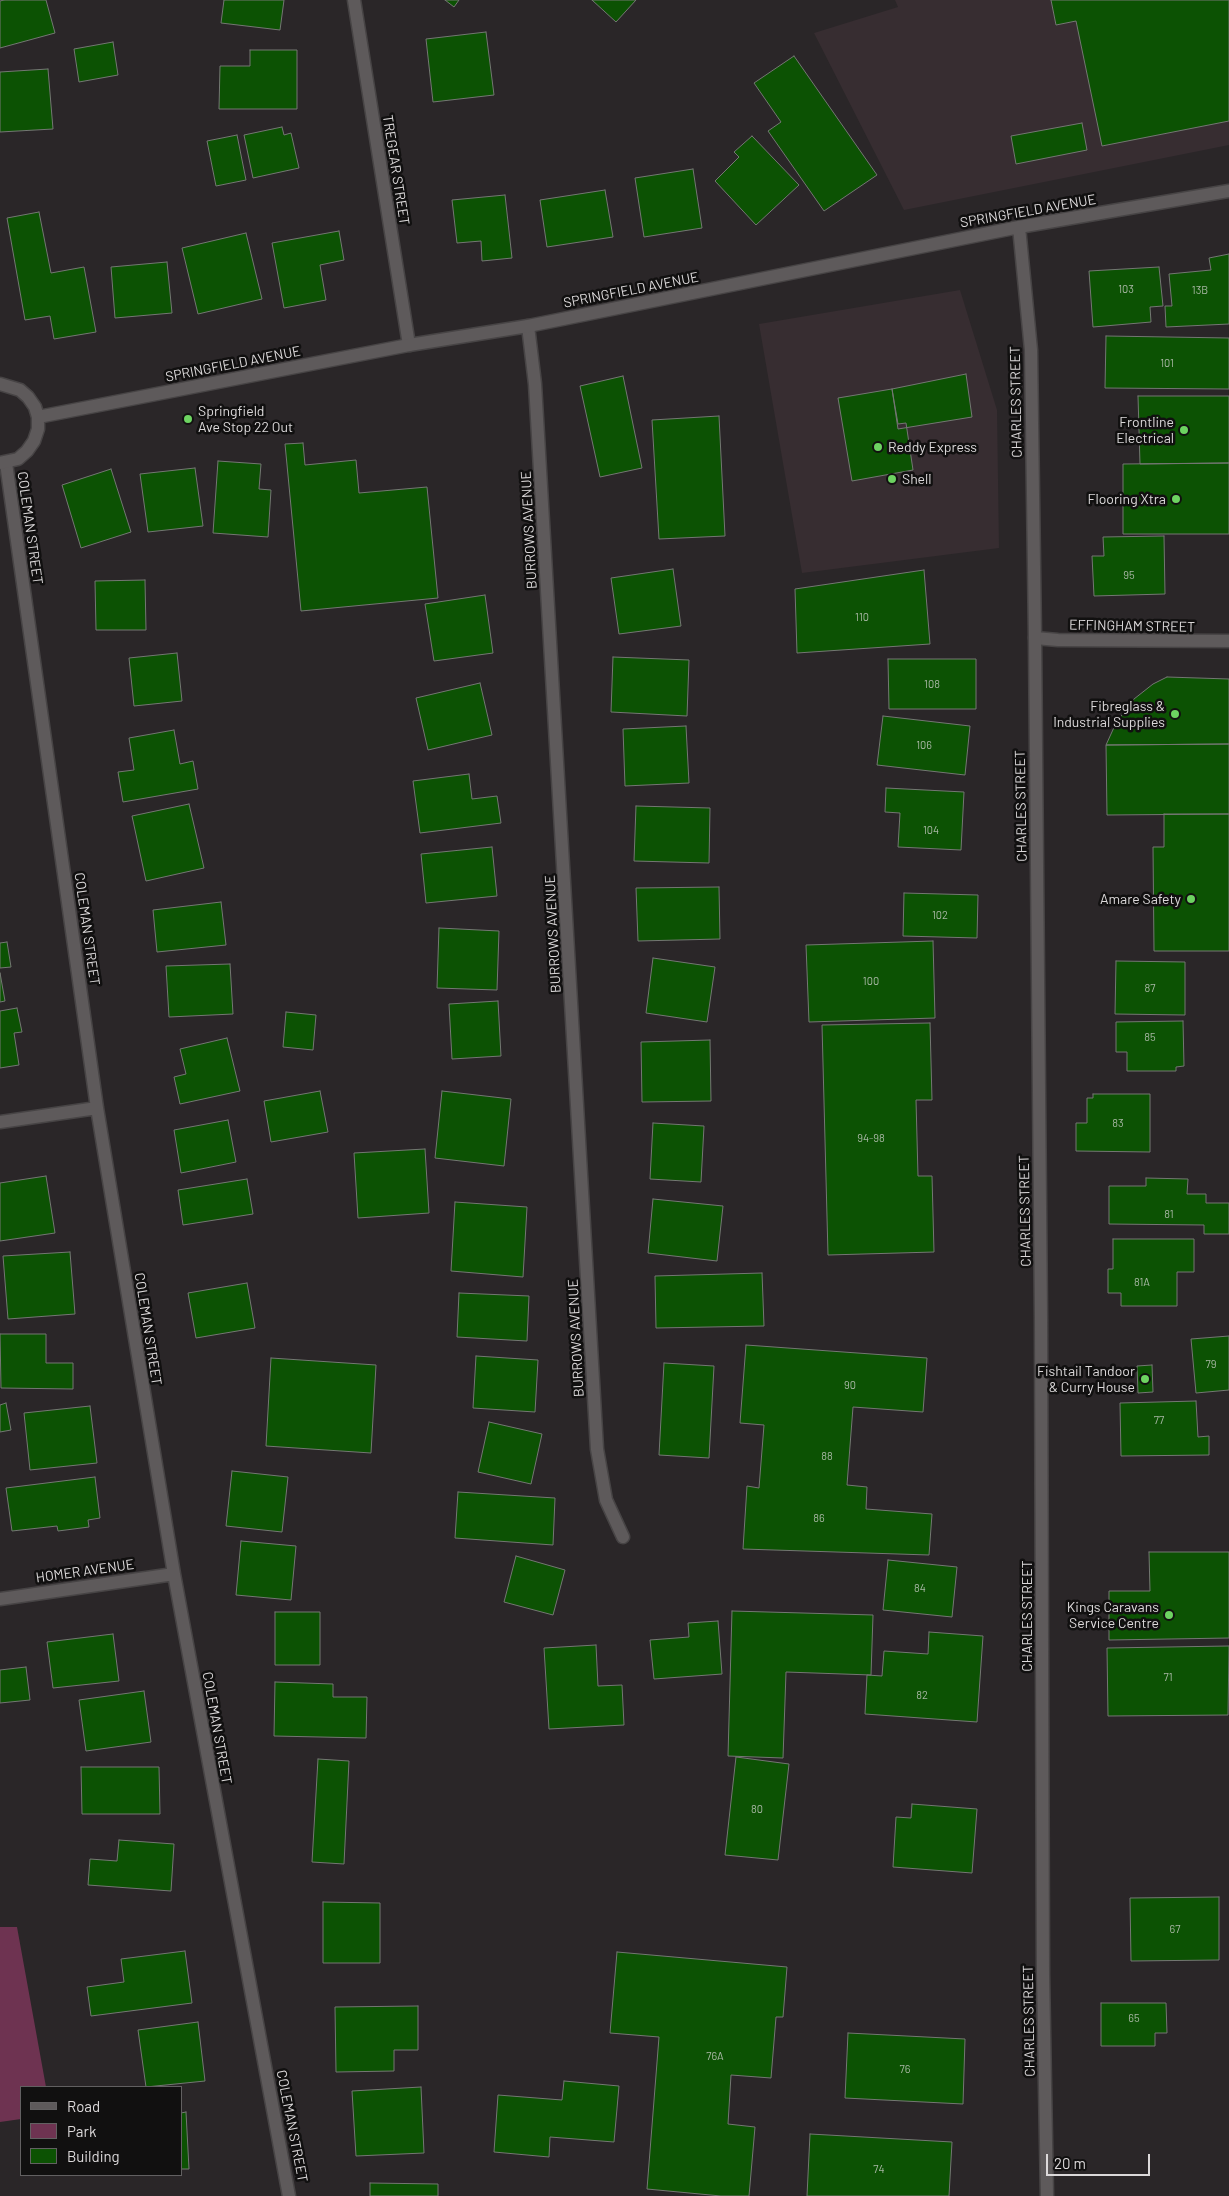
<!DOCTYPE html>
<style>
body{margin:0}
#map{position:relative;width:1229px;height:2196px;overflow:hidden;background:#2a2628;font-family:Barlow,sans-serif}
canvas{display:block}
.legend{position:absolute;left:20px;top:2086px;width:162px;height:90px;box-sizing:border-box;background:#111010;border:1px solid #626061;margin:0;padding:6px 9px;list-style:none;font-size:15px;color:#dcd9da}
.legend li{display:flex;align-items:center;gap:10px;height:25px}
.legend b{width:25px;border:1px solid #626061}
.scale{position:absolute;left:1046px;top:2154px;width:104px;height:22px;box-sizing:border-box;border:2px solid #dcd9da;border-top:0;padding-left:6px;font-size:15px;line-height:18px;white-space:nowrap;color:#dcd9da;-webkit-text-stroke:4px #111010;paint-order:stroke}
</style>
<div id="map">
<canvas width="1229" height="2196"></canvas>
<ul class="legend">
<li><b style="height:6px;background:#5e5a5b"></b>Road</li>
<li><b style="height:14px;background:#6e3351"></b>Park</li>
<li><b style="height:14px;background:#0c5203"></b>Building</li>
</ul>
<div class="scale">20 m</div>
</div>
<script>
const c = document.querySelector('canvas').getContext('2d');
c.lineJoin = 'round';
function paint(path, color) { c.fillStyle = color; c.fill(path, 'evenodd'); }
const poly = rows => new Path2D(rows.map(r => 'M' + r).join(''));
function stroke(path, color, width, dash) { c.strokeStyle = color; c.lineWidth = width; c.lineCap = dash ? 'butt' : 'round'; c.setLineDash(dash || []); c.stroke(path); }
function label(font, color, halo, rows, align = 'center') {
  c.font = font + ' Barlow,sans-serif'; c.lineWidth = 5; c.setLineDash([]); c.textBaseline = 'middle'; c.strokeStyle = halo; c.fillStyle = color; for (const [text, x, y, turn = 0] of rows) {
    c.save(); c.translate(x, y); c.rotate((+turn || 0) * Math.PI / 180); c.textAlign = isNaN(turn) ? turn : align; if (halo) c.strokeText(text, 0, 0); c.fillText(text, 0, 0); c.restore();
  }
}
paint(poly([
 [895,0,1229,0,1229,145,904,210,814,33,898,7],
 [960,290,997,410,999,548,802,573,759,324]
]), '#372d31');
paint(poly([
 [0,1927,17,1927,46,2087,21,2087,21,2119,0,2122]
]), '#6e3351');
const building = poly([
 [4,0,46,0,55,33,0,48,0,1,4,0],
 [224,0,284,0,280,30,221,23,224,0],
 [445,0,459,0,454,7,445,0],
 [592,0,636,0,616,22,592,0],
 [1051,0,1229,0,1229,121,1102,146,1076,21,1056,25,1051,0],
 [486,32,494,95,433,102,426,39,486,32],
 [113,42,118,75,79,82,74,49,113,42],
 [250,50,297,50,297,109,219,109,220,66,250,66,250,50],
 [794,56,877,175,824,211,768,131,781,122,754,83,794,56],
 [48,69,53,129,0,132,0,72,48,69],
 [1082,123,1087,150,1016,164,1011,136,1082,123],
 [282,127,284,135,291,133,299,168,253,178,244,135,282,127],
 [237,135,246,180,216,186,207,141,237,135],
 [752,136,799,185,756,225,715,181,739,157,734,152,752,136],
 [693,169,702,228,644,237,635,178,693,169],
 [605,190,613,237,547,247,540,200,605,190],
 [505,195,512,258,482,261,481,241,457,243,452,200,505,195],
 [39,212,51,273,84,267,96,332,54,339,50,316,25,320,7,218,39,212],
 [339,231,344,260,320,265,326,300,284,308,272,243,339,231],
 [246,233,262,299,198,314,182,248,246,233],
 [1229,254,1229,324,1166,327,1165,306,1172,306,1169,274,1211,270,1209,258,1229,254],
 [167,262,172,313,115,318,111,267,167,262],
 [1159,267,1163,306,1150,307,1151,322,1093,327,1089,271,1159,267],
 [1106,336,1229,338,1229,389,1105,388,1106,336],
 [966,374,972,417,898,429,892,389,966,374],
 [623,376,642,468,600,477,580,386,623,376],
 [892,389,898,424,906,423,913,470,852,481,838,398,892,389],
 [1138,396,1229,396,1229,463,1140,464,1138,396],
 [719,416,725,536,659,539,652,420,719,416],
 [303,443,305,465,356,460,359,493,427,487,438,598,301,611,285,444,303,443],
 [218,461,261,464,259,489,271,490,268,537,213,533,218,461],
 [1229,463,1229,534,1123,534,1123,464,1229,463],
 [195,468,203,526,148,532,140,474,195,468],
 [111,469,131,532,81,548,62,485,111,469],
 [1164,536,1165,594,1094,596,1092,556,1104,556,1103,537,1164,536],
 [673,569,681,626,619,634,611,578,673,569],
 [924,570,930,644,797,653,795,589,924,570],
 [145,580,146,630,96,630,95,581,145,580],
 [485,595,493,653,434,661,425,604,485,595],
 [177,653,182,701,134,706,129,658,177,653],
 [613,657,689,660,687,716,611,712,613,657],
 [888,659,976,659,976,709,889,709,888,659],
 [1167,677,1229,679,1229,744,1106,745,1116,723,1134,699,1153,684,1167,677],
 [480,683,492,735,428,750,416,698,480,683],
 [883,716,970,726,965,775,877,765,883,716],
 [686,726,689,783,625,786,623,729,686,726],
 [174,730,180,764,193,761,198,789,123,802,118,772,134,770,129,738,174,730],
 [1229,744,1229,814,1107,815,1106,745,1229,744],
 [469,774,472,799,497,796,501,823,420,833,413,781,469,774],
 [886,788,964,792,961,850,898,847,900,813,885,812,886,788],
 [189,804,204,868,146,881,132,816,189,804],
 [636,806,710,808,709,863,634,861,636,806],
 [1164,814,1229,814,1229,951,1154,951,1153,847,1164,847,1164,814],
 [492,847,497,896,426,903,421,854,492,847],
 [719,887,720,939,638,941,636,888,719,887],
 [904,893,978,895,977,938,903,936,904,893],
 [221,902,226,945,157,952,153,910,221,902],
 [439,928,499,931,497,990,437,988,439,928],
 [933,941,935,1018,809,1022,806,945,933,941],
 [7,942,11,967,0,968,0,943,7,942],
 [653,958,715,967,707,1022,646,1013,653,958],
 [1116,961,1185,962,1185,1015,1115,1014,1116,961],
 [230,964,233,1014,169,1017,166,966,230,964],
 [0,973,5,1001,0,1002,0,973],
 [498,1001,501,1056,452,1059,449,1004,498,1001],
 [17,1008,22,1032,14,1033,19,1065,0,1068,0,1011,17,1008],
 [286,1012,316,1015,313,1050,283,1047,286,1012],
 [1183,1021,1184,1066,1176,1067,1176,1071,1127,1071,1127,1052,1116,1052,1116,1022,1183,1021],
 [930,1023,932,1100,916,1100,918,1176,932,1176,934,1252,828,1255,822,1025,930,1023],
 [227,1038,240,1091,180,1104,174,1077,186,1074,180,1049,227,1038],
 [710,1040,711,1101,642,1102,641,1042,710,1040],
 [320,1091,328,1132,271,1142,264,1101,320,1091],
 [442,1091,511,1099,504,1166,435,1158,442,1091],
 [1093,1094,1150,1094,1150,1152,1076,1151,1076,1123,1087,1123,1087,1098,1093,1098,1093,1094],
 [228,1120,236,1162,181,1173,174,1130,228,1120],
 [653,1123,704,1126,701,1182,650,1179,653,1123],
 [425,1149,429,1213,358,1218,354,1153,425,1149],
 [46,1176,55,1233,0,1241,0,1183,46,1176],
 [1146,1178,1188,1179,1187,1194,1206,1194,1206,1203,1229,1203,1229,1234,1204,1234,1204,1225,1109,1224,1109,1186,1146,1186,1146,1178],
 [247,1179,253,1214,183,1225,178,1190,247,1179],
 [653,1199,723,1206,717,1261,648,1253,653,1199],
 [455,1202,527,1207,523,1277,451,1271,455,1202],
 [1113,1239,1194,1239,1194,1272,1177,1272,1177,1306,1121,1306,1121,1293,1108,1293,1108,1269,1113,1269,1113,1239],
 [70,1252,75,1314,8,1319,3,1256,70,1252],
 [762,1273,764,1326,656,1328,655,1276,762,1273],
 [247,1283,255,1328,196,1338,188,1293,247,1283],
 [459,1293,529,1296,527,1341,457,1337,459,1293],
 [0,1334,46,1334,46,1363,73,1363,73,1389,1,1388,0,1334],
 [1229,1336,1229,1390,1196,1393,1191,1339,1229,1336],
 [746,1345,927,1358,923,1412,853,1407,847,1485,867,1487,866,1509,932,1514,929,1555,743,1549,747,1486,759,1488,764,1425,740,1423,746,1345],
 [476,1356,538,1360,535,1412,473,1408,476,1356],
 [271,1358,376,1365,371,1453,266,1446,271,1358],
 [664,1363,714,1366,709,1458,659,1455,664,1363],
 [1152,1365,1153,1392,1138,1393,1137,1366,1152,1365],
 [1196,1401,1198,1437,1209,1436,1209,1455,1121,1456,1120,1403,1196,1401],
 [6,1403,11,1430,0,1432,0,1405,6,1403],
 [90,1406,97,1463,30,1470,24,1413,90,1406],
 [489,1422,542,1434,531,1484,478,1472,489,1422],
 [232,1471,288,1477,282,1532,226,1526,232,1471],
 [95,1477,100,1518,88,1520,89,1527,58,1531,57,1526,12,1531,6,1488,95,1477],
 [458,1492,555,1498,553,1545,455,1538,458,1492],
 [241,1541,296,1546,291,1600,236,1595,241,1541],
 [1149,1552,1229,1552,1229,1638,1109,1640,1109,1591,1150,1591,1149,1552],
 [516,1556,565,1570,553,1615,504,1602,516,1556],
 [888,1560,957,1567,952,1617,883,1610,888,1560],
 [732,1611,873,1615,871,1675,786,1672,783,1758,728,1756,732,1611],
 [275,1612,320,1612,320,1665,275,1665,275,1612],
 [718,1621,722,1674,654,1679,650,1640,689,1637,688,1623,718,1621],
 [929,1632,983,1636,977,1722,865,1714,867,1675,882,1676,884,1651,928,1654,929,1632],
 [113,1634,119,1681,53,1688,47,1642,113,1634],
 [596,1645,598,1686,622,1685,624,1725,549,1729,544,1648,596,1645],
 [1229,1646,1228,1715,1108,1716,1107,1648,1229,1646],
 [26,1667,30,1700,0,1703,0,1670,26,1667],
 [275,1682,333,1684,333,1697,367,1697,366,1738,274,1736,275,1682],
 [144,1691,151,1742,86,1751,79,1700,144,1691],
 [736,1757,789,1764,778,1860,725,1855,736,1757],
 [318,1759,349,1761,344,1864,312,1862,318,1759],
 [81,1767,159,1767,160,1814,82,1814,81,1767],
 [912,1804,977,1809,972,1873,893,1867,896,1817,911,1818,912,1804],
 [119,1840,174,1844,171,1891,88,1885,90,1859,117,1861,119,1840],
 [1219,1897,1219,1960,1131,1961,1130,1898,1219,1897],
 [323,1902,380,1903,380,1963,323,1963,323,1902],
 [185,1951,192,2003,91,2016,87,1987,124,1982,121,1959,185,1951],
 [617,1952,787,1967,783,2017,776,2017,771,2078,731,2075,728,2124,755,2127,749,2196,721,2196,647,2189,659,2037,610,2033,617,1952],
 [1101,2003,1166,2003,1167,2033,1155,2033,1155,2046,1101,2046,1101,2003],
 [418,2006,418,2050,394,2050,394,2071,336,2072,335,2007,418,2006],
 [198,2022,205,2081,146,2087,138,2030,198,2022],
 [848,2033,965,2039,963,2104,845,2098,848,2033],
 [564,2081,619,2086,614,2142,550,2137,549,2157,494,2152,498,2095,562,2100,564,2081],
 [421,2087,424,2153,356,2156,352,2091,421,2087],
 [186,2112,189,2169,181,2169,181,2113,186,2112],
 [810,2134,952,2142,949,2196,807,2196,810,2134],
 [370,2183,438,2184,438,2196,370,2196,370,2183]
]);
paint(building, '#0c5203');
stroke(building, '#747773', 1);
const street = poly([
 [354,0,409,345],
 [528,326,535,384,597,1449,606,1500,623,1537],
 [6,463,97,1108,174,1574,289,2196],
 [1035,638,1058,640,1229,641],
 [0,1122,97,1108],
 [0,1599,174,1574]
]);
const secondary = poly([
 [1019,227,1031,350,1035,638,1041,1319,1043,1975,1047,2196],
 [0,384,20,390,28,397,35,407,38,417,38,429,34,441,27,451,18,459,0,463],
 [38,417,409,345,528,326,1019,227,1229,191]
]);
stroke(street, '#474445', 15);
stroke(secondary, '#474445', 15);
stroke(street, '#5e5a5b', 12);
stroke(secondary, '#5e5a5b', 12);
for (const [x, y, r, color] of [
 [188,419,5,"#6dd361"],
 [1184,430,5,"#6dd361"],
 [878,447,5,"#6dd361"],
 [892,479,5,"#6dd361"],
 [1176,499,5,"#6dd361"],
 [1175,714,5,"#6dd361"],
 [1191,899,5,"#6dd361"],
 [1145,1379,5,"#6dd361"],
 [1169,1615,5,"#6dd361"]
]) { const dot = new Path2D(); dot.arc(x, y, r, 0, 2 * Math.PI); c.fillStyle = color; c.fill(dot); stroke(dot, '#111010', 2); }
label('11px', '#a8b7a4', null, [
 ["103",1126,289],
 ["13B",1200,290],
 ["101",1167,363],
 ["95",1129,575],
 ["110",862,617],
 ["108",932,684],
 ["106",924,745],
 ["104",931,830],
 ["102",940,915],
 ["100",871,981],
 ["87",1150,988],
 ["85",1150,1037],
 ["83",1118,1123],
 ["94-98",871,1138],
 ["81",1169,1214],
 ["81A",1142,1282],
 ["79",1211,1364],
 ["90",850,1385],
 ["77",1159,1420],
 ["88",827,1456],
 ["86",819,1518],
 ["84",920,1588],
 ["71",1168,1677],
 ["82",922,1695],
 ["80",757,1809],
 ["67",1175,1929],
 ["65",1134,2018],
 ["76A",715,2056],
 ["76",905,2069],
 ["74",879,2169]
]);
label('14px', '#dcd9da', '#111010', [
 ["TREGEAR STREET",396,170,81],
 ["SPRINGFIELD AVENUE",1028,211,-10],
 ["SPRINGFIELD AVENUE",631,290,-11],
 ["SPRINGFIELD AVENUE",233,364,-11],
 ["CHARLES STREET",1016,402,-91],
 ["COLEMAN STREET",30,528,82],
 ["BURROWS AVENUE",529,530,-93],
 ["EFFINGHAM STREET",1132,626,1],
 ["CHARLES STREET",1021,806,-91],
 ["COLEMAN STREET",87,929,82],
 ["BURROWS AVENUE",553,934,-93],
 ["CHARLES STREET",1025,1211,-91],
 ["COLEMAN STREET",148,1329,81],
 ["BURROWS AVENUE",576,1338,-93],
 ["HOMER AVENUE",85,1571,-8],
 ["CHARLES STREET",1027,1616,-90],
 ["COLEMAN STREET",217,1728,80],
 ["CHARLES STREET",1029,2021,-91],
 ["COLEMAN STREET",292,2126,79]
]);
label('14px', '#dcd9da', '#111010', [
 ["Springfield",198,411,"left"],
 ["Ave Stop 22 Out",198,427,"left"],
 ["Frontline",1174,422],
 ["Electrical",1174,438],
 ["Reddy Express",888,447,"left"],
 ["Shell",902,479,"left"],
 ["Flooring Xtra",1166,499],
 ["Fibreglass &",1165,706],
 ["Industrial Supplies",1165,722],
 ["Amare Safety",1181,899],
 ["Fishtail Tandoor",1135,1371],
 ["& Curry House",1135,1387],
 ["Kings Caravans",1159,1607],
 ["Service Centre",1159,1623]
], 'right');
</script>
